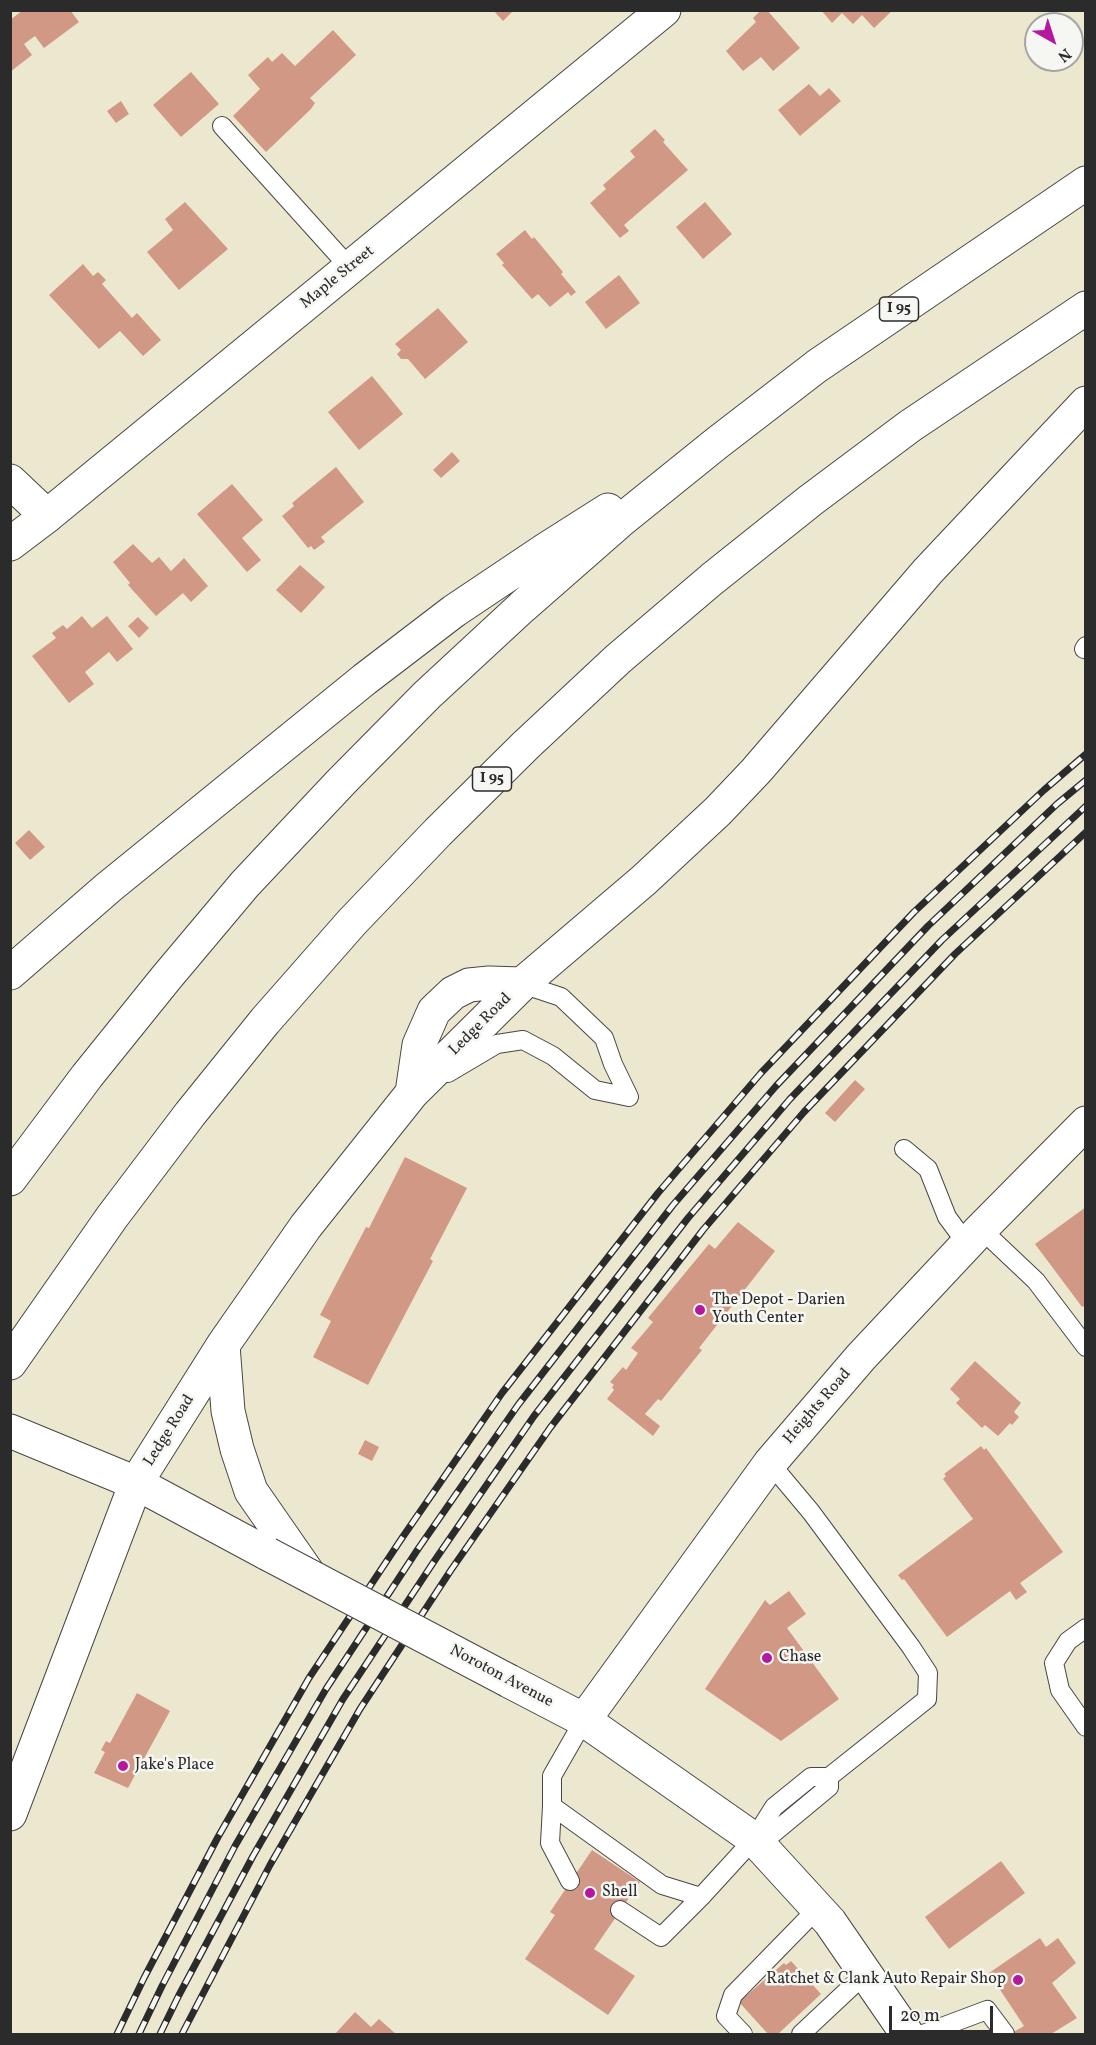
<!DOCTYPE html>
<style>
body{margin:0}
#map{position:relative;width:1096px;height:2045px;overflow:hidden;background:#ece8cf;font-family:Vollkorn,serif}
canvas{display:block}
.frame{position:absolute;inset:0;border:12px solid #2b2b2b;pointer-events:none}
.north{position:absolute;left:1024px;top:12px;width:60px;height:60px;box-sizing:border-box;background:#f6f6f2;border:2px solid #a5a5a2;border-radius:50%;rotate:141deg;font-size:16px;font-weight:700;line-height:24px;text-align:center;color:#2b2b2b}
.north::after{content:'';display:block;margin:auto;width:21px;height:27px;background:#b5179e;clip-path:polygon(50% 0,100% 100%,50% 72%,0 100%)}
.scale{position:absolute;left:889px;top:2006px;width:104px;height:27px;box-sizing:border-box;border:3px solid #2b2b2b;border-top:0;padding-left:8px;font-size:18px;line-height:21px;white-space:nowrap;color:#2b2b2b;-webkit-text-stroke:4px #f6f6f2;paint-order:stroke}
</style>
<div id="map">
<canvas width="1096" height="2045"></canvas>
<div class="frame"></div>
<div class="north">N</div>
<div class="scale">20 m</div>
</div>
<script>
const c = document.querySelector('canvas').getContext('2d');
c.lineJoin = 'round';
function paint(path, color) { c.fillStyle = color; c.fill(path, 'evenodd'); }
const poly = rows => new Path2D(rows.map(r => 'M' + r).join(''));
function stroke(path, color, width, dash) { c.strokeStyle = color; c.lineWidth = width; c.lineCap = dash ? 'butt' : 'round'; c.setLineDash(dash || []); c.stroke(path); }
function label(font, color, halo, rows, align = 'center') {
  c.font = font + ' Vollkorn,serif'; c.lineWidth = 5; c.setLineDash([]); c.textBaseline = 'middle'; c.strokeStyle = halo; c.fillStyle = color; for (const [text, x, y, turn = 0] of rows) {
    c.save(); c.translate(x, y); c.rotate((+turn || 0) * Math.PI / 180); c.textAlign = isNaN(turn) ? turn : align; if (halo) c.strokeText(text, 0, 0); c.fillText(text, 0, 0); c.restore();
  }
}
paint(poly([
 [23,10,70,10,79,22,44,48,35,36,24,44,32,55,10,72,10,20],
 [493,10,514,10,503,21],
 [761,10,767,10,800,48,773,71,761,57,743,71,726,51,756,22,753,18],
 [821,10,893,10,874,28,862,15,853,24,842,13,832,23],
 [333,30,356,55,310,98,315,103,311,109,266,152,233,116,260,89,248,75,268,57,272,62,282,53,295,66],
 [191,72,219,104,181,137,153,105],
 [809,84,820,96,829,88,841,101,800,136,778,110],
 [121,101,129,114,116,123,107,111],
 [655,129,665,140,663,142,688,170,624,225,629,231,620,238,590,203,606,189,603,185,635,157,630,151],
 [185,202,228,249,179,290,147,252,173,230,165,219],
 [705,202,732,234,703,259,676,227],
 [525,230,532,239,534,237,563,272,561,274,576,292,571,296,568,292,550,307,538,294,532,299,502,265,504,263,496,254],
 [83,264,93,276,98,272,106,280,102,284,132,318,137,313,161,340,143,356,120,331,99,349,49,295],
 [619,275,640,303,606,329,585,302],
 [438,308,468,342,425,379,408,359,401,359,397,354,401,350,395,344],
 [372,376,403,414,359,450,328,412],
 [452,452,460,461,441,478,433,470],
 [336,467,364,502,321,537,325,542,314,550,311,546,308,548,282,516,294,506,292,503],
 [232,484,263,520,242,538,261,560,247,572,197,514],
 [133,544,152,563,159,557,171,571,184,558,208,586,191,602,183,593,156,616,128,585,130,583,113,562],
 [300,565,325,587,301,613,276,590],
 [82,616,92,628,107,616,133,649,117,662,109,652,85,672,94,684,69,703,32,656,56,638,52,633,63,625,67,629],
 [138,617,149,628,139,638,128,626],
 [29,830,45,847,30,860,15,843],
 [855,1080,865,1089,835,1122,825,1113],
 [405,1157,467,1188,430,1259,433,1261,368,1385,313,1357,331,1321,320,1315,366,1227,369,1228],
 [1086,1207,1086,1305,1082,1307,1035,1244],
 [738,1222,775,1251,699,1348,702,1350,661,1401,658,1399,645,1414,660,1426,653,1436,607,1399,614,1390,612,1387,614,1385,610,1382,623,1367,626,1370,638,1353,631,1348,653,1322,648,1318,709,1244,715,1249],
 [975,1361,1021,1403,1014,1412,1019,1417,1012,1425,1010,1423,998,1436,985,1425,982,1428,956,1403,960,1399,950,1389],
 [365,1440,379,1447,372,1461,358,1454],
 [981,1446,984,1450,986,1448,1063,1552,1020,1583,1027,1592,1016,1600,1010,1591,947,1637,904,1579,902,1580,898,1575,973,1519,943,1479,946,1476,944,1474],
 [789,1591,806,1614,787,1628,839,1699,781,1741,705,1689,765,1600,770,1605],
 [137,1693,170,1711,128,1788,94,1773,105,1752,101,1750,106,1741,110,1743],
 [592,1850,640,1882,594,1949,635,1976,608,2015,525,1959,555,1915,550,1912],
 [1001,1861,1025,1893,949,1949,925,1917],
 [1040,1938,1046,1947,1058,1938,1076,1963,1052,1983,1077,2018,1051,2034,1010,2034,1024,2026,989,1973],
 [791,1961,821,1994,778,2034,768,2034,739,2002,784,1963,786,1965],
 [355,2012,371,2027,379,2019,396,2034,335,2034]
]), '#d19885');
const lane = poly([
 [222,126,350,268],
 [1084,649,1086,646],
 [448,1073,497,1044,523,1040,553,1056,595,1090,629,1097,613,1064,604,1038,561,997,522,984],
 [904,1149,928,1169,947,1217,967,1244],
 [981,1229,1036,1281,1086,1347],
 [1086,1628,1068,1641,1054,1663,1060,1690,1086,1727],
 [584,1720,552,1776,552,1806,662,1885,701,1897,754,1839,774,1807,811,1777,829,1777,927,1699,928,1673,911,1647,811,1512,770,1463],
 [552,1806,550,1843,570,1881],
 [759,1845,829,1787,829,1777],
 [620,1910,661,1937,701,1897],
 [743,2034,726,2016,733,1995,817,1909],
 [801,2034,865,1974],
 [923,2034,987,2010,1005,2034]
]);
const street = poly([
 [10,481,47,516]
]);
const secondary = poly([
 [10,544,47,516,664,10],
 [412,1093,419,1045,434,1011,453,993,469,985,489,983,522,984],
 [223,1345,228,1411,237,1449,251,1491,310,1576],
 [10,1431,136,1483,268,1554],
 [509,1681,584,1720,754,1839,830,1922,907,2034],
 [584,1720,770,1463,861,1357,981,1229,1086,1123],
 [10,1814,136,1483,223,1345,306,1226,412,1093,522,984]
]);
const highway = poly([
 [10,973,109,887,365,679,454,611,545,550,608,510],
 [522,984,644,880,718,811,756,771,928,571,1086,403],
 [10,1179,87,1076,166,978,245,884,342,781,427,695,522,607,619,522,717,443,817,366,1086,183],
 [10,1363,112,1217,190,1114,265,1021,352,922,438,832,526,745,618,659,712,579,811,500,910,426,1086,308]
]);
stroke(lane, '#484744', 20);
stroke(street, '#484744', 35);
stroke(secondary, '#484744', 35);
stroke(highway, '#484744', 35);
stroke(lane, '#fff', 18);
stroke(street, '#fff', 33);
stroke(secondary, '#fff', 33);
stroke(highway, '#fff', 33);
const rail = poly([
 [117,2034,144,1978,218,1837,309,1678,402,1538,502,1393,658,1193,761,1073,914,912,1044,790,1086,754],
 [139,2034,162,1986,235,1846,326,1689,418,1549,518,1405,673,1205,776,1086,928,926,1057,804,1086,780],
 [160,2034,179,1995,253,1856,343,1699,435,1560,534,1416,688,1218,790,1099,942,940,1086,806],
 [182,2034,270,1865,360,1709,451,1570,550,1428,703,1230,804,1112,955,954,1086,832]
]);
stroke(rail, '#2b2b2b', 7);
stroke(rail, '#f6f6f2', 4.5, [14]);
const secondaryBridge = poly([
 [268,1554,509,1681]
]);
stroke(secondaryBridge, '#484744', 35, []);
stroke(secondaryBridge, '#fff', 33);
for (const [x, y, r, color] of [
 [700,1310,6,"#b5179e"],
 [767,1658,6,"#b5179e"],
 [123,1766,6,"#b5179e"],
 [590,1893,6,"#b5179e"],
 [1018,1980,6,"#b5179e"]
]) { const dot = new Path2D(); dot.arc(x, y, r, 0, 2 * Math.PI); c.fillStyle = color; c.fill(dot); stroke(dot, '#f6f6f2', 2); }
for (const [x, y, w] of [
 [899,309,39],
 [492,779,39]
]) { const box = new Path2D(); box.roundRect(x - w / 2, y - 12, w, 24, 4.5); c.fillStyle = '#f6f6f2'; c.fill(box); stroke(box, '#2b2b2b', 1.5); }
label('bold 15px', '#2b2b2b', null, [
 ["I 95",899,309],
 ["I 95",492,779]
]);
label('16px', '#2b2b2b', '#f6f6f2', [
 ["Maple Street",338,278,-39],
 ["Ledge Road",481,1025,-45],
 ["Heights Road",818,1407,-49],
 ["Ledge Road",170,1431,-58],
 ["Noroton Avenue",501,1677,28]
]);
label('16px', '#2b2b2b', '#f6f6f2', [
 ["The Depot - Darien",712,1301],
 ["Youth Center",712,1319],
 ["Chase",779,1658],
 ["Jake's Place",135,1766],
 ["Shell",602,1893],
 ["Ratchet & Clank Auto Repair Shop",1006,1980,"right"]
], 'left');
</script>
